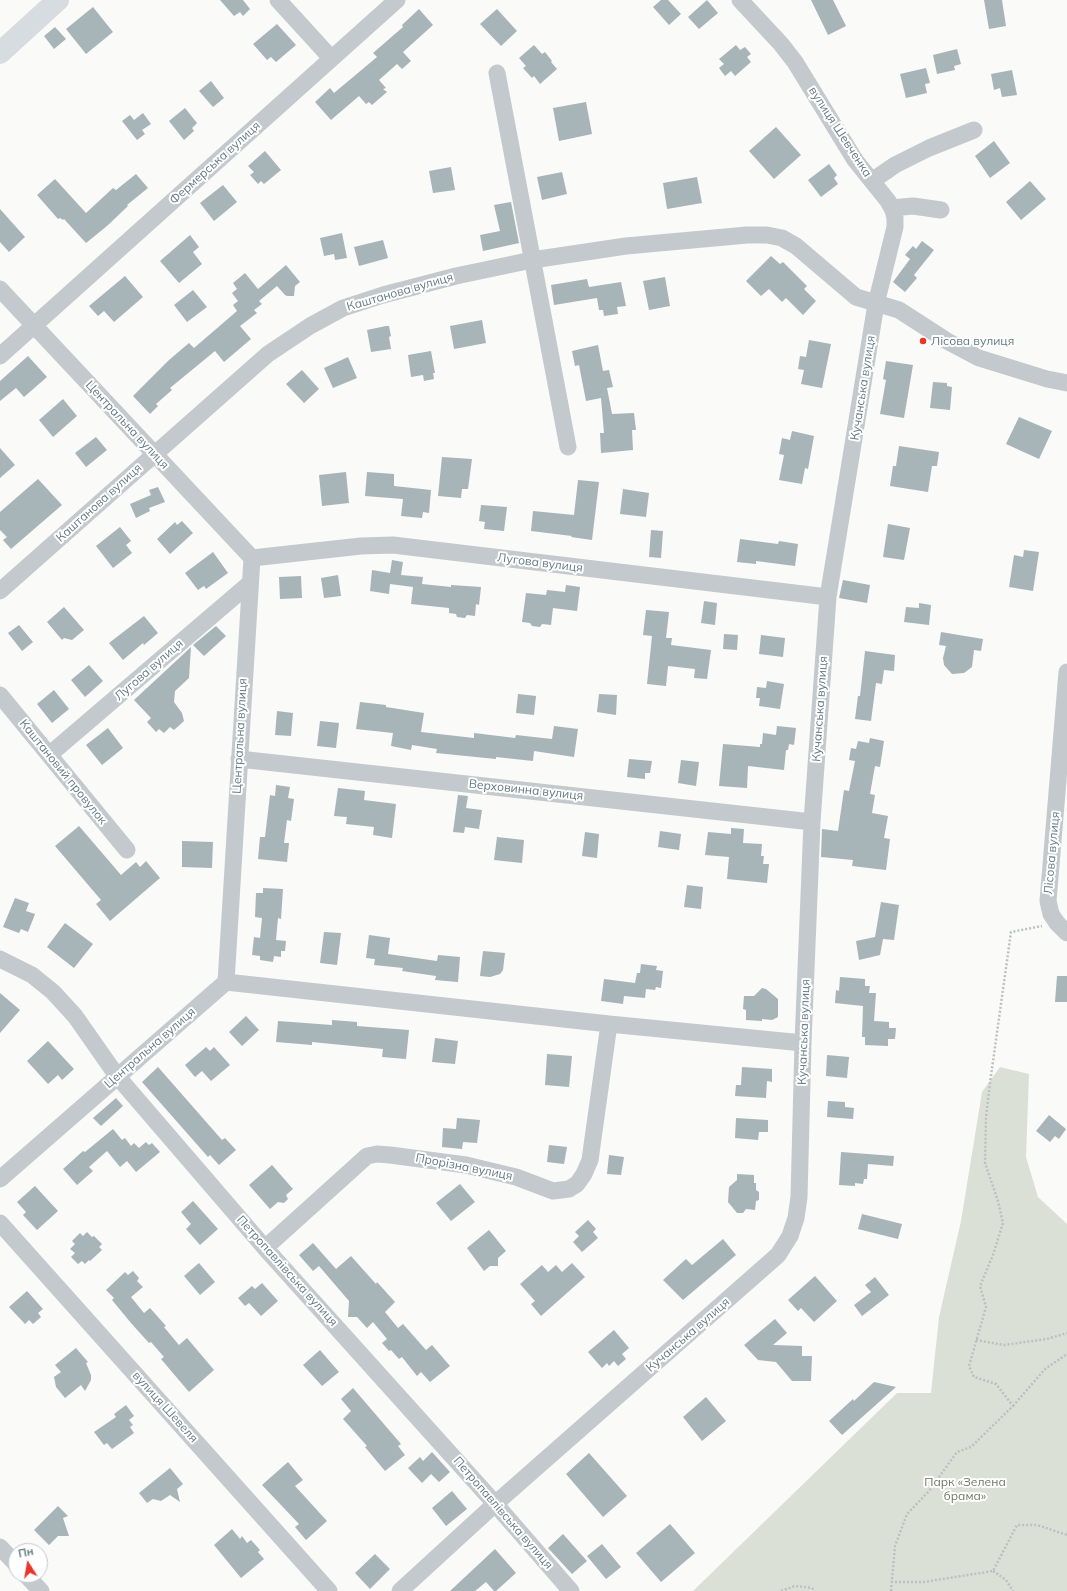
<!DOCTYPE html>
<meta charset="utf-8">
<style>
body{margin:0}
#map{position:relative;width:1067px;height:1591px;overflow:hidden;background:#fafaf8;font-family:Mulish,sans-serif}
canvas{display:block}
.north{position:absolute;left:8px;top:1543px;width:40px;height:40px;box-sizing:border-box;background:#fff;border:1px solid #c1cace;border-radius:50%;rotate:349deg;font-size:11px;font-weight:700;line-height:16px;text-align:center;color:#647a84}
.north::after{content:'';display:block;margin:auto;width:14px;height:18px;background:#ea3528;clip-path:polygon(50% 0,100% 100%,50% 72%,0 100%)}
</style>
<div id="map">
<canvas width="1067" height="1591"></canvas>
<div class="north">Пн</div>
</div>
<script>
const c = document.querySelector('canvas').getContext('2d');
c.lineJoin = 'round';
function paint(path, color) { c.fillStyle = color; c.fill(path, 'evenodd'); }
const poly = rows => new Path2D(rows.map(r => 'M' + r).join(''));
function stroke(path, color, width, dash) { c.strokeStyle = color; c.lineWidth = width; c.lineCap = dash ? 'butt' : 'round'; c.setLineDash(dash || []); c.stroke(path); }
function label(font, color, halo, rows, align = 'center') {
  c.font = font + ' Mulish,sans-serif'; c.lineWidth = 4; c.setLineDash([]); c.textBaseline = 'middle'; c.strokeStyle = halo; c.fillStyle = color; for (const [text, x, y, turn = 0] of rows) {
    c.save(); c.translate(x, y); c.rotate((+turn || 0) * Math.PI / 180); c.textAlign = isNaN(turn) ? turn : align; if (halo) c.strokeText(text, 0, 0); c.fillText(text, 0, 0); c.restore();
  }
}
paint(poly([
 [1000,1067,1029,1074,1026,1157,1038,1197,1067,1224,1067,1591,693,1591,897,1393,931,1393,939,1317,961,1221,982,1092]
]), '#dbe0d7');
paint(poly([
 [220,0,243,0,250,9,243,16,240,12,234,16],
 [661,0,668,0,681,14,669,25,653,7],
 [707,0,718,13,699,29,688,17],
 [811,0,833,0,846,26,828,35],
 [984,0,1002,0,1006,26,989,29],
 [93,7,113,32,86,54,66,29],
 [419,9,433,25,403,52,411,61,402,69,397,64,379,80,386,88,383,89,387,92,372,105,369,102,366,104,359,96,331,120,315,102,330,88,334,93,377,57,373,53,403,27,402,25],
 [497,9,517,31,501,46,480,24],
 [277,24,296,45,276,62,271,57,267,60,253,44],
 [55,27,66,39,54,49,44,36],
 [534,45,542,54,545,52,552,61,551,62,557,69,540,84,534,76,532,78,523,68,526,66,519,58],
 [736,45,740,50,745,47,751,54,747,57,751,62,735,76,731,71,725,76,719,68,724,64,719,59],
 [957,49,961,64,954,66,955,70,937,74,933,55],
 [926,68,930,83,925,84,927,93,906,98,900,74],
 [1012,70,1017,95,1002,97,1000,88,994,90,991,74],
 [211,81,224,98,213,107,199,91],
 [586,102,592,134,559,141,553,108],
 [185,108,197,123,192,128,194,131,184,140,169,121],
 [143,113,151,124,142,130,145,134,137,140,122,121,130,115,134,120],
 [776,127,801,155,774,179,749,151],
 [994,141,1010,163,990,178,975,156],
 [265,151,281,170,264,184,261,181,258,184,250,175,254,172,248,166],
 [829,164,837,175,834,178,838,184,821,197,808,180],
 [451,167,455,190,433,193,429,171],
 [562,172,567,194,542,200,537,177],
 [136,174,148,188,127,205,128,206,107,226,86,243,64,219,63,220,60,218,58,219,37,195,55,179,86,213,113,188,116,190],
 [697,177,702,203,667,209,663,183],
 [1030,181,1046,199,1021,220,1006,202],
 [223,185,237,202,214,221,200,203],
 [511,202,519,243,483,251,480,235,500,231,494,205],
 [0,209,25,237,9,252,0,242],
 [342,233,347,258,335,260,334,254,324,256,320,238],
 [190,235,199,247,193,252,202,264,179,283,160,261],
 [383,240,388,258,359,266,354,247],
 [922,241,934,250,914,275,917,278,905,292,893,282,910,259,905,255,913,246,916,249],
 [771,256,780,264,783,262,807,286,804,289,816,301,803,315,786,298,782,302,769,289,761,296,746,281],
 [286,265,300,282,295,286,294,296,287,296,285,295,277,286,259,301,262,304,254,310,257,313,240,326,251,339,224,362,215,351,170,388,172,390,156,404,158,406,150,414,133,396,169,360,189,343,194,348,237,311,233,305,238,301,232,293,237,289,233,283,245,273,258,289],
 [125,276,143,297,114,322,104,311,98,316,89,306],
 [665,277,670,306,649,310,643,281],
 [587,279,589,287,621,282,626,306,617,307,618,314,604,316,603,310,599,310,597,298,554,305,551,285],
 [193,290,207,307,187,322,174,305],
 [482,320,486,343,454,349,450,326],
 [386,326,389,326,391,336,389,337,391,349,371,352,367,330],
 [809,340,831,344,822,388,801,384,804,370,798,369,800,356,806,357],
 [598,345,603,371,609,370,613,387,607,388,612,414,634,413,636,430,632,430,633,450,601,453,600,433,604,433,601,398,586,401,579,365,575,366,572,351],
 [431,351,435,373,433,373,434,379,424,381,423,375,411,377,408,355],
 [28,356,47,377,24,397,16,388,0,401,0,381],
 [348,357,357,378,333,388,324,368],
 [886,361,913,365,904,418,880,414,886,380,883,379],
 [302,370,319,389,304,403,286,384],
 [933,382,947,383,947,386,952,387,950,410,930,408],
 [63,399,77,416,53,437,39,420],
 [1019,417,1052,431,1039,459,1006,444],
 [792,431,814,436,808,469,805,468,802,484,779,480,784,455,779,454,782,438,790,440],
 [96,437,107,450,86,467,75,453],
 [899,446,939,452,937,466,932,466,928,492,890,486,893,466,896,466],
 [0,448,15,465,0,478],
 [442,457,472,459,468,489,462,489,461,498,438,496],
 [346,472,349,503,322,506,319,475],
 [367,472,394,474,394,486,431,490,429,513,423,512,422,518,401,516,403,499,365,496],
 [38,479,62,505,11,549,3,540,7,537,0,530,0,512],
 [578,480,599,482,592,540,571,537,572,536,531,531,533,511,574,515],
 [158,487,165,502,149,508,150,511,136,518,130,504,151,495,149,490],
 [623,489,649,493,646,517,620,514],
 [481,505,507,507,504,531,484,529,485,522,479,521],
 [182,521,193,533,170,554,157,539,175,522,177,525],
 [888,524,910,528,904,560,883,557],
 [120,527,131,541,126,545,132,553,113,568,96,546],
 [651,530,663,531,661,558,649,557],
 [740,539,778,544,779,541,798,544,795,566,756,561,756,564,737,562],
 [1024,550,1039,552,1033,591,1009,587,1014,555,1023,557],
 [213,552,228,573,206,589,204,586,198,590,185,573],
 [392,560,403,562,401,575,423,577,422,584,451,587,451,585,481,587,479,605,476,604,475,616,467,615,465,618,457,617,456,614,449,613,449,608,411,604,413,587,390,584,389,594,370,591,372,570,390,573],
 [338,575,341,596,324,598,321,578],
 [301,576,302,598,280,599,279,577],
 [843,580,870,585,867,603,839,598],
 [566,585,580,587,577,611,553,608,551,625,542,624,540,627,532,626,530,623,522,622,526,593,546,595,547,590,565,592],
 [704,601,717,603,715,625,701,623],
 [919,603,931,605,929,625,904,622,906,607,919,608],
 [64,607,84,630,72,640,64,638,62,640,47,622],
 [646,610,669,612,666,638,672,638,671,645,711,650,707,679,694,678,695,669,668,666,666,686,647,684,652,636,643,635],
 [144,616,158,633,144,645,143,643,123,660,109,643],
 [19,625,33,642,22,651,8,633],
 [216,626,226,636,204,656,193,645],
 [941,632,983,639,981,651,974,650,972,667,964,673,952,674,944,665,943,658,946,646,939,645],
 [724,634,738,635,737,650,723,649],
 [761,635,785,638,783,657,759,654],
 [191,647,189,678,175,691,174,702,182,713,184,721,174,730,170,727,164,733,159,729,156,732,147,722,151,718,134,700],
 [865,651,895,655,894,671,884,670,882,684,876,683,871,721,855,719,858,696,860,696],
 [89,665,103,681,85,697,71,680],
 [767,681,784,684,780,709,759,706,760,698,756,698,757,687,766,688],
 [54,690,69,709,52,723,37,704],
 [518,694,536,696,534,715,516,713],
 [599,694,617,695,616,715,597,712],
 [360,702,386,705,386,707,424,713,421,732,474,738,474,733,515,738,516,735,552,739,554,726,578,729,574,757,534,751,533,761,496,757,496,759,436,753,437,749,412,745,411,750,391,746,393,733,356,729],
 [277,711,293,713,291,736,275,735],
 [320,721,339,723,336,748,317,746],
 [777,726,796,728,794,745,789,744,788,750,786,750,784,770,748,766,747,788,719,786,723,744,760,747,760,744,762,744,763,733,776,735],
 [108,728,123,748,102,765,86,745],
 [870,738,884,741,880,767,875,766,870,794,875,795,872,813,888,816,884,838,890,839,886,870,852,866,853,860,821,857,822,829,838,831,844,790,849,791,855,761,849,760,851,748,856,749,858,741,869,743],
 [629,759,652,761,650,773,645,773,645,779,627,777],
 [681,760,699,762,696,786,678,783],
 [276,785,290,787,288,798,294,799,291,821,287,820,284,843,289,843,287,862,258,859,260,837,265,837,270,795,275,796],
 [338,788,365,791,364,800,396,804,392,838,373,835,374,827,346,824,347,817,334,816],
 [458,795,468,796,466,808,482,810,479,829,465,827,464,833,453,832],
 [79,826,121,875,136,862,140,867,146,861,160,878,110,921,96,904,101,900,55,846],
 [731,828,744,829,743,843,762,844,761,856,764,856,763,864,769,864,767,883,727,879,729,857,705,855,708,832,731,834],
 [660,831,681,834,679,850,658,847],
 [585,832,599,834,597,858,582,856],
 [497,837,524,840,522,863,494,860],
 [182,841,213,842,212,868,182,867],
 [687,885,703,887,701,909,684,907],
 [263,888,283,889,281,919,278,918,276,940,286,941,285,951,281,951,281,957,274,956,273,962,260,960,260,956,252,955,254,937,260,938,262,918,255,917,256,893,263,893],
 [15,898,29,903,26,911,35,914,28,932,21,929,19,933,3,927],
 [881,902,899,905,894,940,883,939,880,955,859,960,856,941,875,937],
 [65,923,93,944,74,968,47,947],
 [324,932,341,933,337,965,320,963],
 [369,935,390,938,388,954,437,961,438,955,460,957,458,982,435,980,436,976,402,971,403,968,374,965,375,959,366,958],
 [483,951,505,953,503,970,500,974,490,977,480,976],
 [641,964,657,966,656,970,663,971,661,988,656,987,655,990,646,989,645,998,624,996,623,1004,601,1001,604,979,635,983,637,973,640,973],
 [1057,976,1067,976,1067,1002,1055,1002],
 [840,977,865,979,865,986,870,986,869,993,876,993,874,1021,889,1022,889,1028,896,1028,895,1039,888,1039,888,1046,865,1045,865,1037,862,1037,863,1006,835,1003,836,990,839,991],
 [762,988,766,989,778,999,778,1017,772,1020,762,1019,762,1021,746,1020,746,1010,743,1009,744,996,754,996],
 [0,993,20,1010,0,1033],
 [246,1016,259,1030,242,1046,229,1032],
 [332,1020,357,1022,357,1026,409,1030,406,1059,382,1057,383,1049,312,1042,312,1045,276,1042,278,1021,332,1025],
 [435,1038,458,1041,455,1064,432,1062],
 [48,1041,74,1069,62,1080,58,1075,48,1084,27,1061],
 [206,1047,210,1051,214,1047,230,1065,211,1081,202,1071,195,1077,185,1065],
 [547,1054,572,1056,569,1087,545,1085],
 [827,1055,849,1057,847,1078,826,1076],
 [158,1067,222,1140,225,1138,236,1150,219,1165,210,1155,208,1157,142,1082],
 [742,1067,772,1069,772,1082,767,1081,766,1098,735,1096,736,1085,741,1085],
 [116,1098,123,1106,101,1126,93,1118],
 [828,1101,845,1102,845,1107,854,1108,853,1119,827,1117],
 [1049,1115,1066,1129,1059,1139,1055,1136,1050,1142,1036,1131],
 [457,1118,480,1120,477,1143,463,1142,462,1149,442,1147,443,1128,456,1129],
 [736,1118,768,1120,768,1132,759,1132,758,1140,735,1138],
 [113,1129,122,1140,125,1138,131,1146,134,1143,139,1148,146,1142,149,1145,152,1143,160,1152,136,1172,127,1161,120,1167,107,1151,89,1167,93,1171,77,1185,63,1169,83,1151,85,1152],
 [549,1145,567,1147,564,1164,547,1162],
 [841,1152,894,1156,893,1166,868,1164,867,1179,864,1179,863,1184,855,1183,855,1186,839,1185],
 [609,1155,624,1157,621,1175,607,1174],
 [272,1165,293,1189,286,1195,288,1199,284,1203,278,1202,270,1209,249,1185],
 [737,1174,754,1175,754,1183,756,1183,756,1190,759,1192,759,1200,756,1201,755,1210,746,1209,743,1213,737,1213,728,1202,729,1187,737,1180],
 [460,1184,475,1202,451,1221,436,1203],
 [35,1186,58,1211,37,1230,23,1215,26,1212,17,1202],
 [193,1201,218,1229,200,1245,186,1229,191,1224,181,1212],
 [862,1214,902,1224,898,1239,858,1229],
 [588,1220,596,1229,593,1232,598,1238,582,1252,573,1242,579,1236,575,1232],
 [489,1230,506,1251,498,1258,498,1266,490,1266,484,1271,467,1248],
 [87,1232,92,1237,94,1236,102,1244,99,1247,102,1250,90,1261,89,1260,85,1264,82,1261,78,1264,71,1257,75,1253,70,1249,75,1244,72,1241,80,1233,83,1236],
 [723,1239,736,1255,683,1300,663,1280,686,1259,692,1265],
 [313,1243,336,1269,351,1256,376,1284,377,1282,395,1302,385,1312,398,1328,403,1324,426,1350,432,1345,450,1366,430,1382,421,1372,417,1376,402,1357,399,1359,391,1350,389,1351,382,1343,387,1339,373,1322,367,1328,357,1317,348,1317,349,1301,319,1266,313,1271,299,1255],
 [199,1263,215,1282,200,1295,184,1276],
 [572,1263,585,1277,541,1316,531,1304,535,1301,520,1284,542,1265,548,1272,556,1265,562,1272],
 [133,1271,139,1278,137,1281,143,1287,131,1297,144,1313,150,1308,166,1326,164,1327,179,1345,187,1338,214,1370,189,1392,161,1359,164,1357,151,1342,149,1343,131,1323,112,1300,114,1298,106,1290,125,1272,128,1275],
 [815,1276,837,1301,814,1322,801,1308,798,1311,788,1300],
 [875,1277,889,1295,862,1316,854,1305,871,1292,865,1285],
 [262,1283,278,1301,261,1316,249,1303,245,1306,238,1298,252,1286,255,1289],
 [27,1291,43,1309,38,1313,41,1317,33,1324,29,1320,25,1324,9,1307],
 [775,1319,787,1333,773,1345,802,1346,802,1356,812,1356,811,1381,792,1381,776,1362,758,1360,744,1345],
 [614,1330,629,1348,622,1354,626,1359,618,1366,614,1361,609,1366,607,1363,602,1368,588,1352],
 [76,1348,88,1362,86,1363,91,1375,91,1380,85,1391,81,1385,65,1398,56,1387,54,1377,61,1372,55,1365],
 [320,1350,339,1372,322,1386,303,1365],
 [874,1382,896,1387,842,1435,829,1421,853,1399,854,1401],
 [353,1388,401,1444,398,1446,405,1455,385,1471,365,1447,367,1446,343,1419,351,1411,341,1399],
 [706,1397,726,1421,702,1441,683,1417],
 [126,1405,134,1416,129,1420,133,1425,130,1427,134,1433,112,1449,107,1443,104,1445,94,1432,116,1417,114,1414],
 [432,1452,450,1472,439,1482,431,1474,422,1483,408,1468,420,1457,423,1461],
 [589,1453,627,1496,603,1517,566,1474],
 [288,1462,303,1480,295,1486,327,1521,306,1540,295,1527,299,1524,262,1485],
 [170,1468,183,1484,177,1489,180,1502,170,1495,161,1501,153,1499,147,1503,139,1493],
 [452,1491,467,1509,446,1526,432,1508],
 [58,1506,68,1516,63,1518,69,1536,58,1536,49,1545,34,1530],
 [670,1524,695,1553,661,1582,636,1553],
 [232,1529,240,1539,242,1536,247,1543,251,1540,260,1550,258,1552,264,1559,241,1578,214,1545],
 [563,1534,587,1561,572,1574,548,1548],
 [602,1544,621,1567,606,1579,587,1556],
 [495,1549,516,1573,496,1591,494,1591,486,1582,475,1591,450,1591],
 [375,1554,390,1569,370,1589,355,1573]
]), '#a7b4b8');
stroke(poly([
 [976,1340,1004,1345,1047,1339,1067,1333],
 [1013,1406,1045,1369,1067,1354],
 [993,1571,1006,1580,1013,1591],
 [891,1582,924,1582,993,1571,1017,1525,1037,1525,1067,1535],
 [781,1591,795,1586,812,1588,815,1591],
 [891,1591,895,1546,907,1514,929,1491,957,1452,971,1447,1013,1406,996,1384,974,1377,969,1366,986,1307,980,1286,993,1255,1003,1223,998,1201,985,1163,986,1117,990,1083,1011,932,1042,926]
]), '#bbc0c2', 2.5, [2, 2]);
stroke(poly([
 [278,0,331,58],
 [497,73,568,447],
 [872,181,895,165,929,148,974,130],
 [892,208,913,206,941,210],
 [0,289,252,558,226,982,0,1179],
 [0,356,397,0],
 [252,558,361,546,393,545,828,597],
 [0,591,268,354,310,326,343,308,383,295,456,276,532,260,626,246,747,235,767,235,782,238,796,246,856,297,899,310,947,341,979,358,1047,379,1067,383],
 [1067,672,1048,901,1051,914,1057,923,1067,933],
 [0,695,127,850],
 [49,755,249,584],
 [239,759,812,822],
 [0,959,32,975,53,992,75,1016,117,1076,265,1248,490,1498,571,1591],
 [226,982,609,1024,803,1043],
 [0,1223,329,1591],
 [265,1248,367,1156,377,1154,390,1155,466,1165,516,1177,553,1191,569,1189,577,1184,584,1174,590,1160,609,1024],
 [0,1547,16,1564],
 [26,1575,41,1591],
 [400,1591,495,1504,778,1255,790,1236,796,1218,799,1197,803,1043,812,822,828,597,876,304,895,227,895,218,893,210,888,201,855,160,795,62,781,44,740,0]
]), '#c3c9cc', 17);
stroke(poly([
 [0,53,58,0]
]), '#d6dcdf', 22);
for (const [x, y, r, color] of [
 [923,341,4,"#ea3528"]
]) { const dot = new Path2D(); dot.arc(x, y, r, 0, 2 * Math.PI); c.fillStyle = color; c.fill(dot); stroke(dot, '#fff', 1.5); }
label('12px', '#647a84', '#fff', [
 ["вулиця Шевченка",840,132,57],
 ["Фермерська вулиця",215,163,-42],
 ["Каштанова вулиця",400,292,-16],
 ["Кучанська вулиця",863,388,-81],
 ["Центральна вулиця",127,425,47],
 ["Каштанова вулиця",99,503,-42],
 ["Лугова вулиця",540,563,7],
 ["Лугова вулиця",149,670,-41],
 ["Кучанська вулиця",820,709,-86],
 ["Центральна вулиця",240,736,-87],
 ["Каштановий провулок",63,772,51],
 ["Верховинна вулиця",526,790,6],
 ["Лісова вулиця",1052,853,-85],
 ["Кучанська вулиця",804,1032,-88],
 ["Центральна вулиця",150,1048,-41],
 ["Прорізна вулиця",464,1167,11],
 ["Петропавлівська вулиця",287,1271,48],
 ["Кучанська вулиця",688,1335,-41],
 ["вулиця Шевеля",165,1407,48],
 ["Петропавлівська вулиця",503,1513,49]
]);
label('12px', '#647a84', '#fff', [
 ["Лісова вулиця",931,341]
], 'left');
label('12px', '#6b7b63', '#fff', [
 ["Парк «Зелена",965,1482],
 ["брама»",965,1496]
]);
</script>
